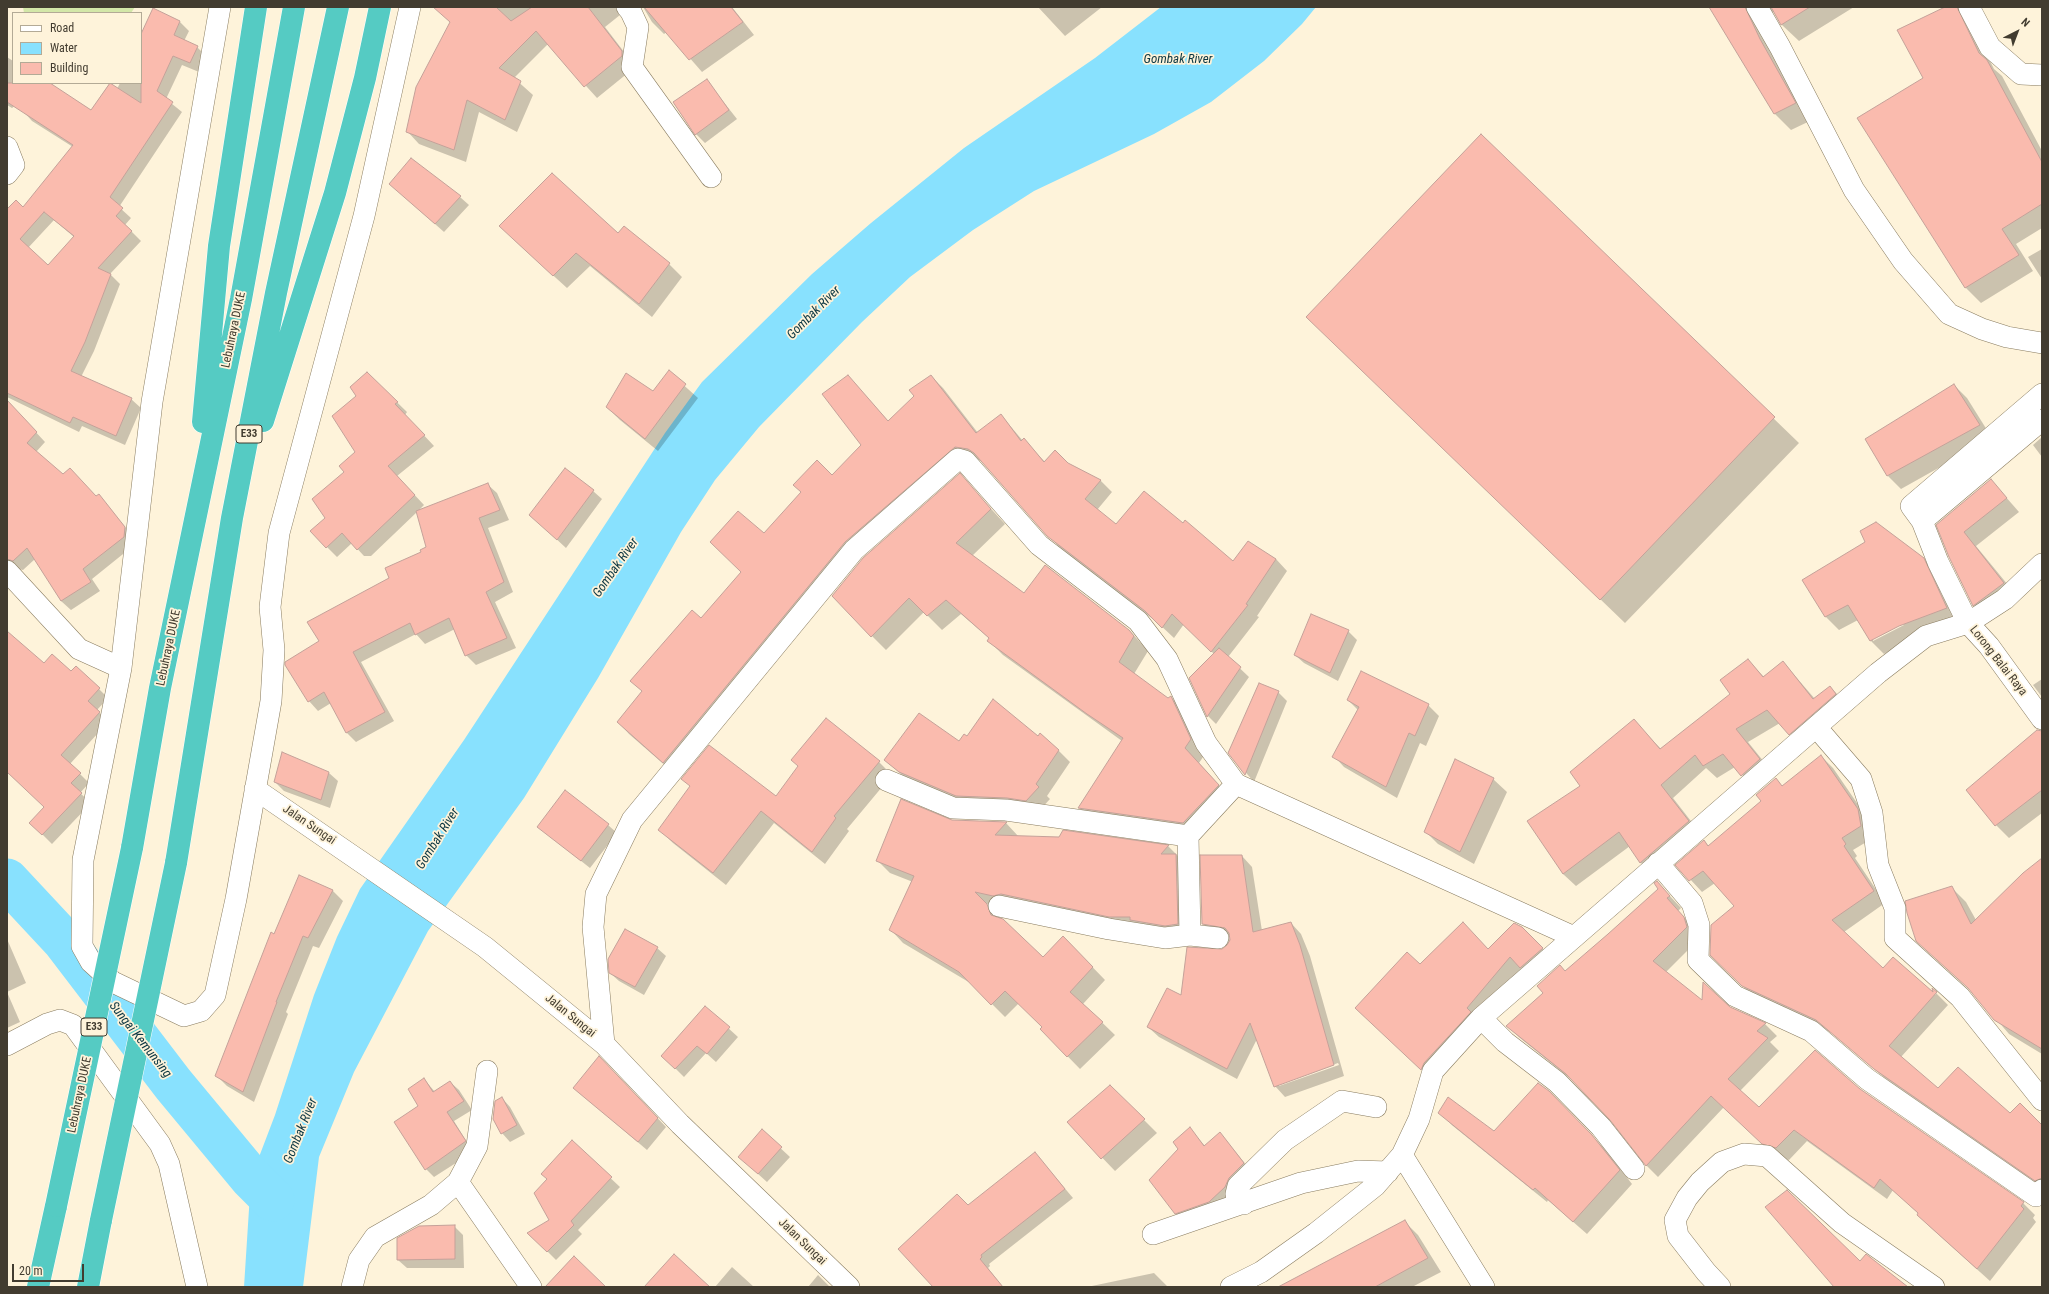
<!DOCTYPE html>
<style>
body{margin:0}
#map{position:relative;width:2049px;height:1294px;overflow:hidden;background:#fef3da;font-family:"Roboto Condensed",sans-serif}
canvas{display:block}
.frame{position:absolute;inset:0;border:8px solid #423c30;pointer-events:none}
.legend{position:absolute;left:12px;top:12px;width:130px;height:72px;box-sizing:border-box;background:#fef3da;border:1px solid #b3aa96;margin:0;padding:5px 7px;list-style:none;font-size:12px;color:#423c30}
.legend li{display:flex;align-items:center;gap:8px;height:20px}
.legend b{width:20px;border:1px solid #b3aa96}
.north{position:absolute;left:1997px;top:12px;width:40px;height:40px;-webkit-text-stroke:3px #fef3da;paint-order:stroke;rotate:42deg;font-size:11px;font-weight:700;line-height:16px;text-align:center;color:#423c30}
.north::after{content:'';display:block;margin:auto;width:14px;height:18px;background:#423c30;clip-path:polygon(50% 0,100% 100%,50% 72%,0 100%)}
.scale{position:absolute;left:12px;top:1264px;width:72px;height:18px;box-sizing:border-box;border:2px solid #423c30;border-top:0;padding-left:5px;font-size:12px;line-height:14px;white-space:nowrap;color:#423c30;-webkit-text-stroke:3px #fef3da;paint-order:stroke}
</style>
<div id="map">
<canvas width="2049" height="1294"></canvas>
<div class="frame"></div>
<ul class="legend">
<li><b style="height:5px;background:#fff"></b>Road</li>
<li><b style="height:11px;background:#88e1fe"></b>Water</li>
<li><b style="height:11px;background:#fabbae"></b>Building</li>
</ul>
<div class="north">N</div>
<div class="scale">20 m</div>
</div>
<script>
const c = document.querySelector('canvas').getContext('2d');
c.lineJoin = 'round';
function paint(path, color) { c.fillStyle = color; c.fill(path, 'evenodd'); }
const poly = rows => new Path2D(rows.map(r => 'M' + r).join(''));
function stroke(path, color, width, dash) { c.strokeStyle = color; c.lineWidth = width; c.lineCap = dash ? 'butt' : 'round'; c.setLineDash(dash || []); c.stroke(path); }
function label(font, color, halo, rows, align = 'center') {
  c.font = font + ' "Roboto Condensed",sans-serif'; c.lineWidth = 3.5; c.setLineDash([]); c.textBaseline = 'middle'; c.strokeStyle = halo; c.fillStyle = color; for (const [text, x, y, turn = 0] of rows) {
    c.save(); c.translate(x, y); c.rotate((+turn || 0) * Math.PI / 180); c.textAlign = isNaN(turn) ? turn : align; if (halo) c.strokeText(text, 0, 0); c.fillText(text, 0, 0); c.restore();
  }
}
paint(poly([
 [23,7,135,7,131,13,24,13]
]), '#d3e7a8');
paint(poly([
 [1161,7,1316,7,1302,24,1264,61,1211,102,1154,134,1034,191,973,230,910,277,862,322,759,427,715,480,681,532,598,678,524,798,428,931,354,1072,319,1157,303,1287,244,1287,251,1178,275,1115,314,995,337,937,360,889,464,740,665,433,702,382,812,274,871,223,964,148,1095,58]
]), '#88e1fe');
paint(poly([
 [454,7,630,7,605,27,634,65,634,68,597,98,548,44,514,78,533,95,517,132,479,112,466,162,419,144,407,131,451,22],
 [643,7,732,7,754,35,702,72,667,32,664,34,652,22],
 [1038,7,1102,7,1065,36],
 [1711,7,1854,7,1799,41,1782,25,1774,12,1764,17,1812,120,1791,130,1774,113],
 [1948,7,1957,7,1969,19,1994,69,2002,76,2042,151,2042,228,2016,244,2033,271,1981,303,1966,288,1858,118,1925,78],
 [180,22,189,31,184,41,197,47,206,56,199,72,182,65,166,99,182,112,119,207,131,218,125,225,141,241,110,274,120,284,94,351,81,377,131,399,141,408,125,445,82,426,79,432,7,397,7,211,23,208,73,147,32,121,23,111,21,101,12,108,7,105,7,57,13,61,13,83,48,83,91,111,109,84,117,89,120,83,141,83,141,36],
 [54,220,74,237,48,267,28,248],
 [707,81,737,119,705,143,696,134,674,102],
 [1481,136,1799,443,1625,623,1332,341],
 [399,192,460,197,469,205,444,232],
 [618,235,669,264,682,277,652,317,590,266,567,288,513,239],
 [2042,249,2042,279,2028,257],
 [669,372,698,398,658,451,620,420,607,407,653,392],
 [367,373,407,412,405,415,434,446,397,476,424,505,418,511,487,484,497,493,509,520,488,528,513,592,495,602,516,648,476,665,466,655,455,629,425,644,416,634,361,662,394,721,356,742,346,732,331,703,318,711,309,701,321,641,390,578,427,548,417,512,371,556,364,556,352,543,337,557,327,547,327,518,345,472,356,453,357,397],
 [848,376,889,422,915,396,931,376,943,388,978,433,1001,415,1023,441,1024,440,1045,462,1068,464,1100,480,1112,492,1097,510,1116,526,1183,524,1233,562,1248,543,1276,559,1287,571,1257,616,1259,617,1228,657,1249,677,1216,724,1208,716,1190,678,1214,654,1184,624,1174,638,1158,623,1060,548,981,461,968,458,856,554,675,774,629,734,618,722,643,692,632,681,701,619,742,572,764,535,832,477,863,445],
 [1954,385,1967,398,1992,438,1901,489,1888,476],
 [7,401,45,442,36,452,63,475,96,497,99,495,134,538,133,546,92,579,100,591,71,610,61,601,35,559,23,570,14,568,7,573],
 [2042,437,2042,457,2033,445],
 [960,475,1005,524,972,556,1024,594,1129,630,1148,651,1134,674,1168,699,1171,697,1185,711,1205,754,1199,763,1232,800,1198,837,1093,822,1079,808,1122,741,1003,655,989,641,990,639,961,614,942,630,924,612,886,650,872,636],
 [1991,480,2019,512,1976,546,2017,596,1987,618,1974,605,1950,557],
 [593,491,602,499,566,548,539,523],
 [1923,559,1936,572,1960,622,1912,639,1884,654,1871,641,1858,620,1839,630,1826,617,1804,581],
 [1903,623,1904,625,1873,641,1873,639],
 [1348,631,1357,640,1338,681,1304,663,1295,655],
 [7,634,44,664,71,672,99,689,108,698,97,710,108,722,70,764,89,783,80,793,91,803,52,844,40,832,45,807,7,772],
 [1748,660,1764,677,1783,662,1815,699,1830,687,1843,700,1802,746,1780,723,1748,742,1772,772,1754,788,1735,767,1717,778,1706,768,1673,798,1701,834,1654,875,1641,863,1630,846,1576,886,1563,874,1529,822,1582,786,1634,721,1661,749,1731,694],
 [2042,679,2042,697,2033,685],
 [1278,692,1287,701,1254,782,1229,753],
 [1348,700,1428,705,1439,716,1426,746,1420,743,1397,798,1344,767,1334,756,1358,710],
 [1038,737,1058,750,1070,762,1047,796,1050,799,1038,812,968,807,911,783,885,760,959,743,967,738],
 [283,754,329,773,338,781,330,808,284,791,275,782],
 [1821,756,1833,768,1870,822,1873,838,1853,850,1857,856,1855,858,1885,903,1844,932,1883,970,1893,959,1936,995,1934,991,1948,1005,1901,1057,1938,1089,2042,1126,2042,1188,1888,1081,1832,1033,1755,998,1711,955,1736,907,1715,883,1702,892,1677,865,1704,842,1709,846,1762,801,1776,779,1783,787],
 [2042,756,2042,813,2009,838,1996,825,1967,790],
 [879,762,892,775,847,829,849,831,825,864,774,823,726,885,673,843,660,830,776,797,799,767],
 [1493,779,1507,792,1474,864,1438,844,1425,831],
 [952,821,1006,823,1019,837,1059,838,1064,831,1168,846,1181,859,1190,937,986,904,1043,959,1076,950,1105,980,1083,1004,1115,1035,1080,1069,1041,1029,1043,1027,1019,1003,1005,1017,972,984,903,943,891,930,913,882,890,873,877,860],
 [608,825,617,833,590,868,538,827],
 [1242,856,1252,867,1262,931,1291,923,1301,934,1310,956,1344,1076,1285,1097,1275,1086,1257,1039,1237,1079,1159,1037,1148,1027,1182,997,1228,946,1230,937,1213,934,1203,924],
 [1338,1063,1339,1065,1279,1086,1279,1084],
 [2042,859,2042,1054,2009,1034,1973,992,1932,955,1952,888,1966,902,1976,920],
 [1657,882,1681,908,1678,911,1696,930,1699,939,1666,972,1703,1002,1729,1008,1765,1024,1777,1036,1770,1042,1779,1051,1740,1091,1759,1108,1860,1090,2023,1203,2035,1215,2033,1218,2036,1222,1990,1281,1930,1227,1918,1215,1919,1214,1893,1190,1887,1199,1807,1141,1789,1160,1776,1156,1724,1107,1658,1177,1646,1165,1611,1119,1578,1085,1520,1038,1508,1026,1565,972,1660,889],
 [332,890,343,901,319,948,313,946,286,1012,288,1014,254,1102,227,1086,217,1076,275,935],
 [1522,928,1554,960,1532,979,1522,968,1430,1078,1368,1019,1420,966,1489,950],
 [7,939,26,983,7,992],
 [657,948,666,956,644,995,619,981,610,973],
 [7,992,20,1022,7,1028],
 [705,1007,738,1037,716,1062,706,1053,684,1077,671,1064],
 [608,1066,666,1127,647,1150,574,1088],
 [424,1079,435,1092,450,1082,459,1090,472,1110,454,1121,473,1152,434,1177,426,1169,420,1106],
 [1110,1086,1157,1133,1115,1171,1068,1122],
 [1548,1092,1605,1149,1632,1184,1587,1234,1548,1200,1547,1202,1453,1126,1440,1113,1494,1132],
 [502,1098,510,1107,525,1134,510,1142,502,1133],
 [1190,1129,1205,1146,1220,1133,1252,1172,1234,1196,1184,1222,1176,1213,1179,1149],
 [762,1131,790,1157,767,1182,748,1165],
 [572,1142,620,1187,578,1230,582,1234,556,1260,529,1233,550,1220,548,1180],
 [1035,1153,1073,1198,989,1264,990,1266,988,1268,1003,1287,935,1287,968,1207],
 [1405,1222,1418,1235,1441,1272,1412,1287,1280,1287],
 [454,1226,463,1235,464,1268,407,1268,398,1260],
 [732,1267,754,1287,715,1287],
 [1154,1273,1168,1287,1087,1287],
 [818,1275,830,1287,808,1287]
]), '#0003');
stroke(poly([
 [7,880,63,940,173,1084,251,1178,273,1200]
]), '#88e1fe', 43);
const building = poly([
 [433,7,496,7,511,21,532,7,588,7,622,51,622,56,584,87,536,31,499,68,521,81,505,120,467,100,454,150,406,132,416,87,450,22,433,7],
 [644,7,731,7,743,22,689,60,644,7],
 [1709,7,1745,7,1760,39,1796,103,1774,114,1709,7],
 [1771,7,1810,7,1781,25,1771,7],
 [1945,7,1957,7,1979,53,1987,60,2042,162,2042,204,2002,229,2019,255,1965,288,1857,118,1923,78,1897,30,1945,7],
 [153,8,180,21,174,35,198,46,190,63,173,56,157,91,173,102,110,197,123,208,116,216,132,231,98,268,111,274,85,342,71,371,132,398,116,436,73,417,70,423,7,393,7,209,16,200,23,207,73,145,7,102,7,83,50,83,91,110,110,83,141,103,141,34,153,8],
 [44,212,74,236,48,265,20,239,44,212],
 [707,79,729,110,695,135,673,102,707,79],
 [1481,134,1775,417,1600,600,1306,317,1481,134],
 [411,158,461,196,435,224,389,184,411,158],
 [552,173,618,233,624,226,670,263,639,304,576,253,553,276,499,226,552,173],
 [669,370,686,384,645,439,606,407,626,373,653,391,669,370],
 [367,372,398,402,395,404,425,435,388,466,415,495,357,550,342,533,326,548,310,531,325,518,312,499,344,472,339,466,355,452,332,416,356,396,350,387,367,372],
 [848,375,888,421,914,396,909,390,931,375,976,433,1001,414,1021,441,1024,438,1044,462,1055,450,1068,463,1101,480,1085,499,1116,524,1144,491,1183,523,1185,520,1233,561,1248,541,1276,559,1246,604,1248,605,1211,652,1172,614,1162,628,1145,611,1047,536,974,453,968,449,955,447,845,542,663,763,617,722,642,691,630,681,692,610,701,618,741,572,710,542,738,511,764,533,801,492,793,485,817,460,832,475,861,445,822,394,848,375],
 [1954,384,1980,425,1887,476,1865,439,1954,384],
 [7,400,37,432,27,443,63,474,70,468,96,496,99,494,125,527,124,537,83,569,91,582,61,601,27,548,13,561,7,559,7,400],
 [565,468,594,490,557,540,529,515,565,468],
 [960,473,991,509,956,543,1024,593,1045,565,1129,630,1134,636,1119,662,1168,698,1171,696,1191,739,1185,748,1219,785,1183,823,1078,808,1123,738,1087,714,987,641,989,638,946,600,927,616,909,598,871,637,832,596,863,558,960,473],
 [1991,479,2007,498,1964,532,2004,583,1973,606,1949,557,1936,525,1991,479],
 [488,483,500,510,479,518,504,582,486,592,507,638,465,656,449,618,415,635,410,623,353,652,385,712,346,733,324,692,308,702,285,665,285,662,319,641,307,622,389,578,385,568,421,552,420,550,426,547,416,511,488,483],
 [1876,522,1924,558,1947,608,1899,626,1870,641,1848,605,1825,617,1802,580,1865,542,1860,531,1876,522],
 [1311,614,1349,630,1330,673,1294,655,1311,614],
 [7,631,44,663,52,654,71,671,76,666,100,688,88,701,100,712,61,755,81,773,71,783,82,793,42,835,29,823,44,807,7,772,7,631],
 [1219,648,1241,667,1207,717,1189,678,1219,648],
 [1748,659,1763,677,1783,661,1813,699,1830,686,1836,694,1789,735,1767,710,1736,729,1760,759,1741,776,1723,754,1703,766,1695,755,1661,785,1689,821,1640,863,1619,832,1563,874,1527,821,1580,786,1570,772,1634,719,1660,749,1730,694,1720,680,1748,659],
 [1361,671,1429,704,1415,736,1409,733,1386,787,1332,757,1359,707,1347,700,1361,671],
 [1259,683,1279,691,1245,775,1228,753,1259,683],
 [993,699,1038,736,1040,733,1059,750,1036,784,1039,787,1026,801,1007,798,956,796,899,772,884,760,919,713,959,741,964,734,967,736,993,699],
 [826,718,880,761,834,816,836,818,812,852,761,811,713,873,658,830,690,786,681,779,709,745,776,796,798,766,791,760,826,718],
 [2037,730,2042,731,2042,790,1995,826,1966,790,2037,730],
 [282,752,329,772,321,800,274,782,282,752],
 [1821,755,1858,809,1861,826,1842,838,1846,844,1844,846,1874,891,1832,920,1883,968,1893,957,1933,992,1932,988,1937,992,1889,1046,1938,1088,1958,1067,2010,1113,2020,1103,2042,1125,2042,1178,2035,1181,1874,1069,1816,1020,1742,986,1710,955,1711,925,1734,906,1703,871,1689,881,1675,865,1704,840,1708,846,1761,801,1756,795,1776,778,1782,786,1821,755],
 [1455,759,1494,778,1460,852,1424,832,1455,759],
 [565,790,609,824,581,861,537,827,565,790],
 [901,799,952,820,1007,822,995,835,1059,837,1063,830,1169,845,1161,854,1176,854,1178,924,1165,926,1130,920,1130,917,1109,917,1001,894,993,896,975,892,987,904,991,915,1003,919,1043,957,1063,936,1093,967,1070,992,1103,1022,1067,1057,1040,1029,1042,1027,1005,991,991,1005,959,972,889,930,914,876,876,861,901,799],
 [1200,855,1242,855,1253,932,1291,922,1300,945,1334,1065,1274,1087,1250,1023,1227,1069,1147,1027,1167,988,1181,995,1187,947,1222,949,1227,945,1230,940,1229,933,1225,928,1202,924,1200,855],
 [2042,858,2042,1049,1994,1020,1968,988,1916,941,1907,913,1905,901,1952,886,1971,924,2023,873,2042,858],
 [299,875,333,890,308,938,303,936,276,1002,277,1002,243,1092,215,1076,271,932,274,934,299,875],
 [1657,881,1670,896,1667,898,1684,917,1687,927,1653,961,1702,1000,1703,982,1730,1007,1766,1023,1757,1031,1768,1038,1728,1079,1759,1107,1815,1050,1860,1089,2024,1202,2021,1206,2024,1209,1977,1269,1917,1215,1918,1213,1880,1179,1874,1188,1794,1130,1776,1148,1762,1144,1711,1096,1646,1166,1610,1120,1566,1074,1506,1026,1543,993,1537,986,1560,965,1565,971,1608,934,1658,889,1654,883,1657,881],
 [1463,922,1488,949,1514,923,1522,927,1543,948,1520,968,1510,957,1467,1008,1471,1012,1424,1063,1421,1070,1355,1008,1407,952,1420,964,1463,922],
 [625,929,658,947,635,987,609,973,608,959,625,929],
 [705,1006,730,1027,707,1054,697,1046,675,1069,661,1056,705,1006],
 [599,1056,658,1118,638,1142,573,1088,599,1056],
 [424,1078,433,1092,450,1081,464,1101,447,1112,466,1141,425,1170,394,1122,418,1106,408,1089,424,1078],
 [1538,1083,1549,1091,1592,1135,1620,1170,1573,1222,1535,1188,1533,1190,1438,1113,1448,1097,1494,1131,1538,1083],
 [1110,1085,1145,1119,1101,1159,1067,1122,1110,1085],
 [502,1097,517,1125,501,1134,493,1119,495,1101,502,1097],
 [1190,1127,1204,1146,1220,1132,1244,1163,1229,1178,1225,1187,1209,1202,1175,1214,1149,1180,1178,1149,1173,1142,1190,1127],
 [762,1129,782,1147,758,1174,738,1157,762,1129],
 [572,1140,612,1177,571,1221,574,1225,547,1252,527,1233,549,1220,534,1193,547,1179,541,1174,572,1140],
 [1035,1152,1065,1189,981,1255,982,1257,980,1259,1003,1287,933,1287,898,1249,957,1194,968,1205,1035,1152],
 [1787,1190,1860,1261,1866,1254,1908,1287,1834,1287,1765,1207,1787,1190],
 [1405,1220,1428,1258,1375,1287,1278,1287,1405,1220],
 [455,1225,455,1259,397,1260,397,1238,419,1226,455,1225],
 [674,1254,710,1287,644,1287,674,1254],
 [574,1256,606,1287,545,1287,574,1256]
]);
paint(building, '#fabbae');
stroke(building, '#c4a199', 1);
const street = poly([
 [220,7,152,402,121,668,83,860,82,946,91,962,113,982,184,1016,201,1011,215,995,236,899,271,701,274,650,270,607,279,533,364,216,410,7],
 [627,7,631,12,638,27,632,67,711,177],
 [1757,7,1780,47,1854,190,1903,261,1949,314,1982,329,2007,337,2042,343],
 [1969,7,1990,47,2021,74,2042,75],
 [7,147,14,165,7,174],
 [2042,394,1911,506,1922,521,1938,562,1968,623,1989,646,2042,719],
 [1922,521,2042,420],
 [7,571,79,649,121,668],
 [1817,728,1861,779,1872,813,1878,865,1895,908,1895,938,1960,997,2042,1100],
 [886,780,953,808,1006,810,1188,836,1236,784],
 [255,789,485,947,604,1044,680,1124,849,1287],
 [1188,836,1190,935],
 [1658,863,1692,903,1699,925,1698,960,1735,996,1811,1031,1867,1079,2036,1196,2042,1190],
 [999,906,1109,929,1165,938,1190,935,1218,938],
 [1481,1018,1505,1042,1557,1082,1601,1127,1634,1169],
 [604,1044,593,927,596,894,632,820,854,550,958,459,965,461,1039,545,1138,621,1167,659,1206,743,1236,784,1574,937],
 [7,1045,47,1024,60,1020,73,1025,160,1144,169,1164,197,1287],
 [1402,1155,1484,1287],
 [458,1182,531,1287],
 [1244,1204,1236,1194,1238,1186,1285,1140,1342,1101,1376,1107],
 [1153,1234,1301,1183,1358,1171,1388,1172],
 [352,1287,359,1260,375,1237,431,1205,458,1182,477,1146,487,1071],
 [1231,1287,1261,1272,1316,1233,1375,1186,1402,1155,1419,1119,1433,1071,1481,1018,1878,673,1926,636,1968,623,2005,599,2042,564],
 [1720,1287,1706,1272,1678,1236,1675,1220,1687,1198,1700,1182,1722,1162,1744,1154,1767,1156,1842,1223,1934,1287]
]);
const highway = poly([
 [263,421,335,193,365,78,380,7],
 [203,422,219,246,256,7],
 [132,848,160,688,241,299,294,7],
 [176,863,232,518,276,293,338,7],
 [38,1287,56,1206],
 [88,1287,101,1220]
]);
stroke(street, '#897c60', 22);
stroke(highway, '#fff', 23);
stroke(street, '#fff', 21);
stroke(highway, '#55cbc3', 22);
const highwayBridge = poly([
 [56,1206,132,848],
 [101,1220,176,863]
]);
stroke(highwayBridge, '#fff', 23, []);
stroke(highwayBridge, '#55cbc3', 22);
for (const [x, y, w] of [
 [249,434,26],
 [94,1027,26]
]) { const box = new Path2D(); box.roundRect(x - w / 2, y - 9, w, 18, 3); c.fillStyle = '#fef3da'; c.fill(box); stroke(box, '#423c30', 1); }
label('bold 11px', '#423c30', null, [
 ["E33",249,434],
 ["E33",94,1027]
]);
label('12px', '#423c30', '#fef3da', [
 ["Lebuhraya DUKE",234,330,-78],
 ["Lebuhraya DUKE",169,648,-78],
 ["Lorong Balai Raya",1998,661,52],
 ["Jalan Sungai",309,825,34],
 ["Jalan Sungai",570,1016,39],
 ["Lebuhraya DUKE",80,1095,-78],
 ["Jalan Sungai",802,1242,44]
]);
label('italic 13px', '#0b3642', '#fef3da', [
 ["Gombak River",1178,60],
 ["Gombak River",814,313,-45],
 ["Gombak River",616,568,-55],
 ["Gombak River",438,839,-58],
 ["Sungai Kemunsing",140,1040,52],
 ["Gombak River",301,1131,-68]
]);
</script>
